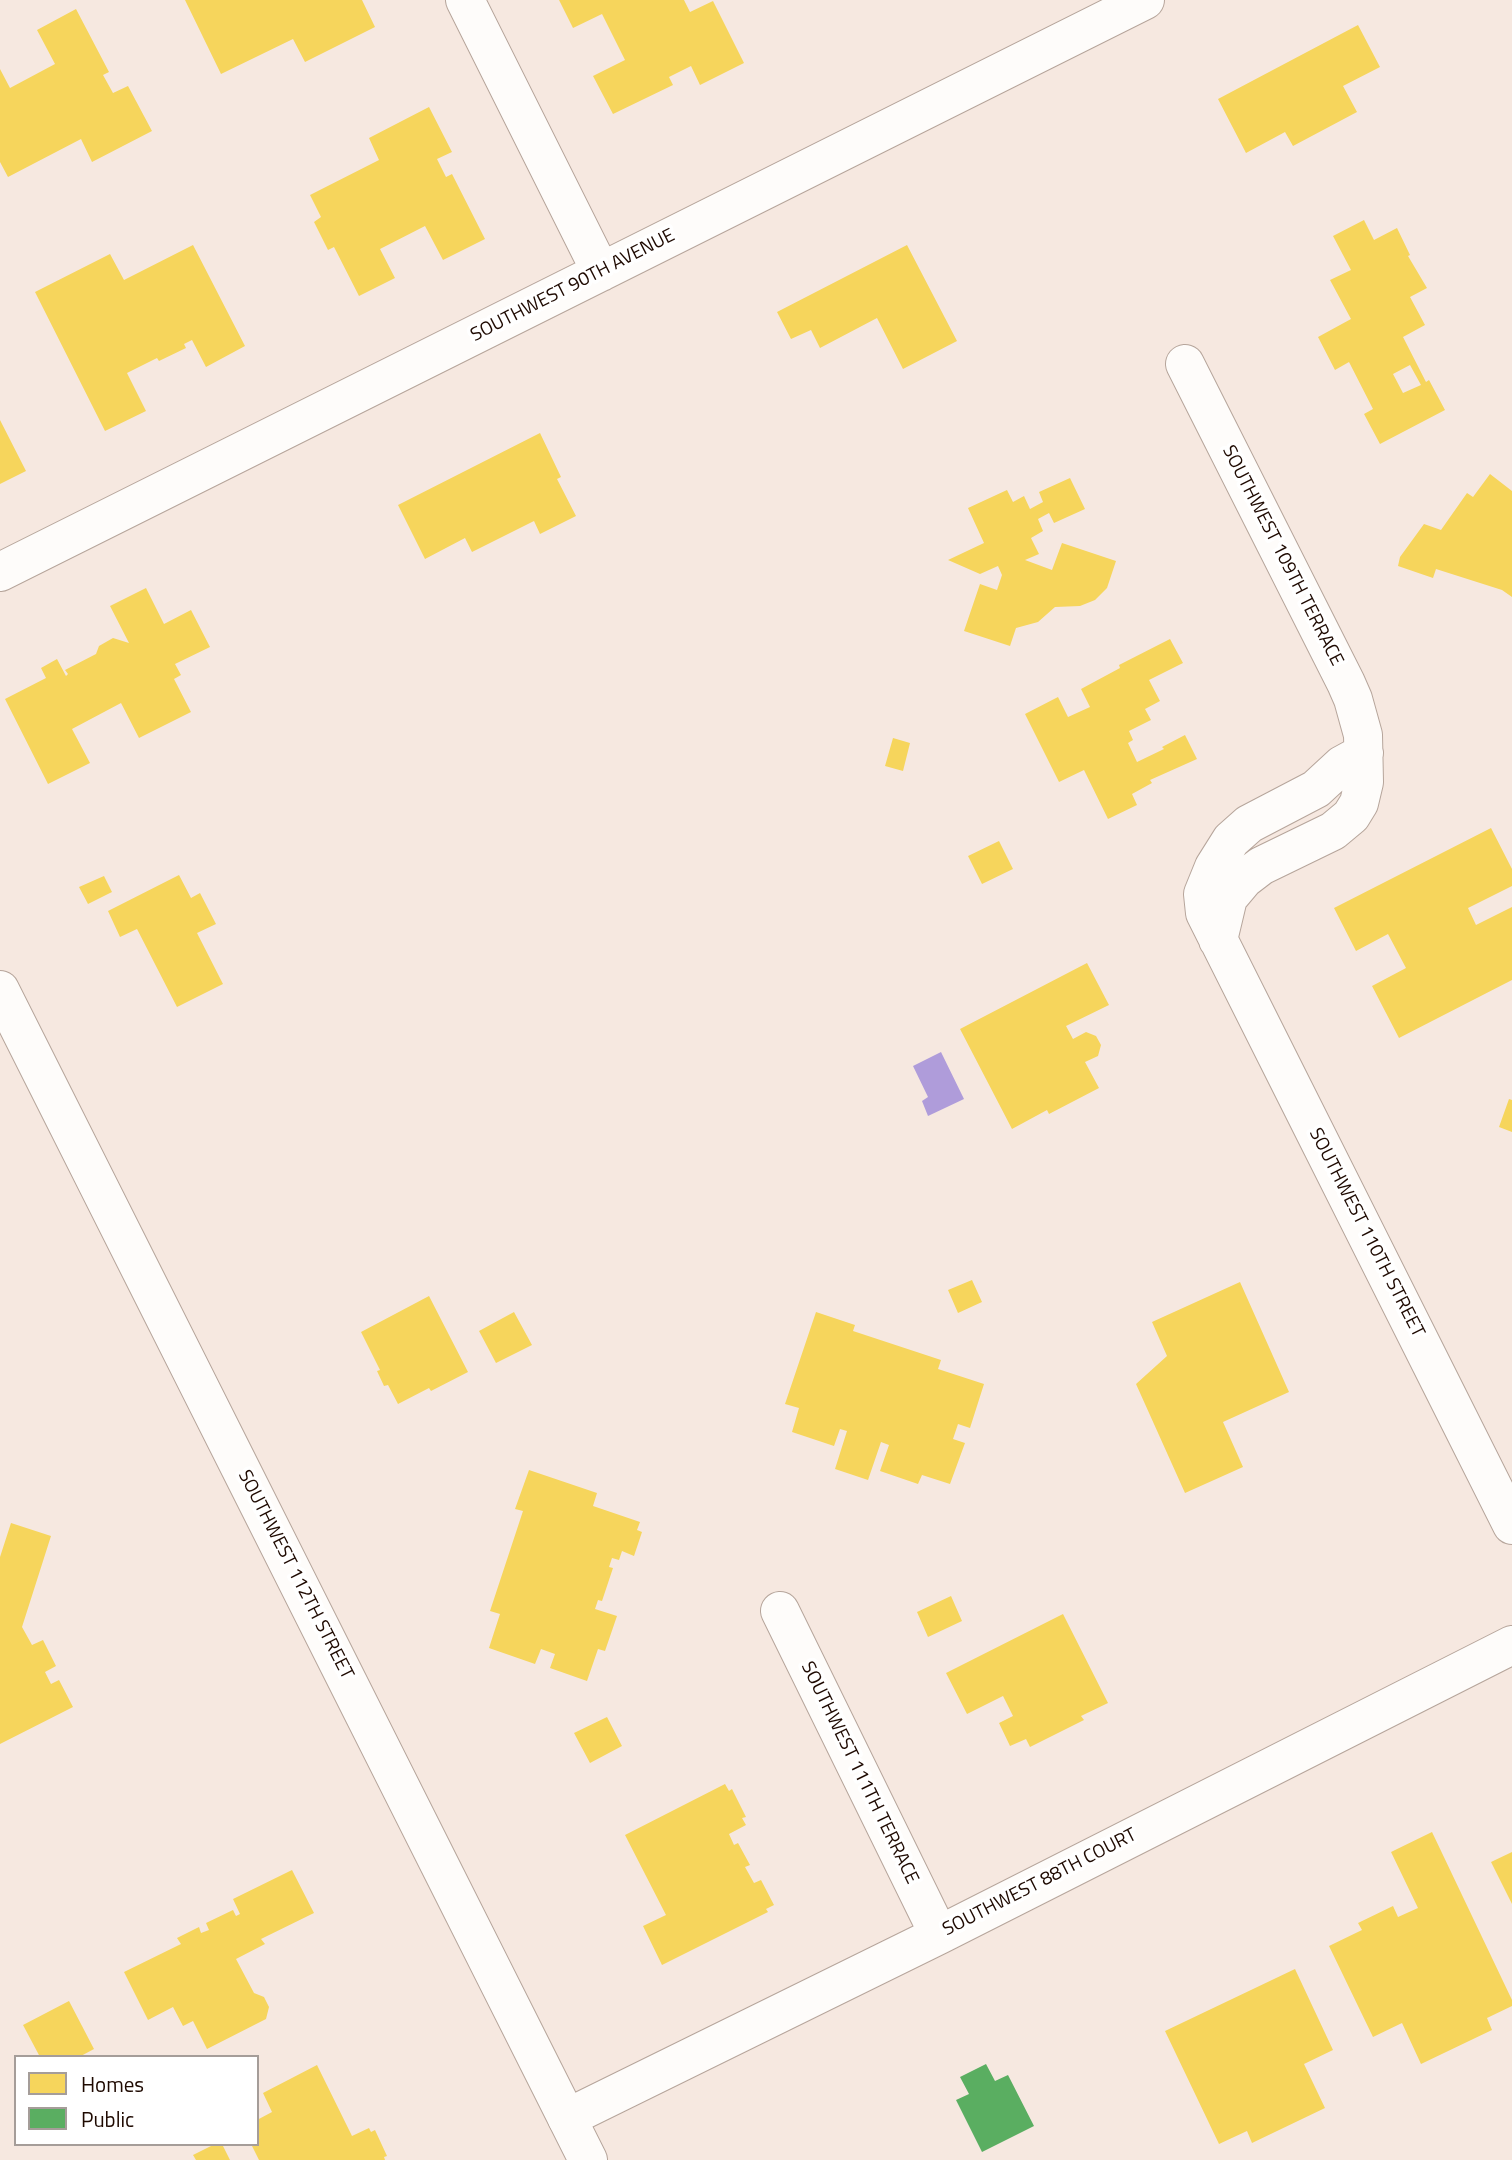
<!DOCTYPE html>
<style>
body{margin:0}
#map{position:relative;width:1512px;height:2160px;overflow:hidden;background:#f6e8e0;font-family:"Titillium Web",sans-serif}
canvas{display:block}
.legend{position:absolute;left:14px;top:2055px;width:245px;height:91px;box-sizing:border-box;background:#fff;border:2px solid #a59d99;margin:0;padding:9px 12px;list-style:none;font-size:21px;color:#1e0900}
.legend li{display:flex;align-items:center;gap:14px;height:35px}
.legend b{width:35px;border:2px solid #a59d99}
</style>
<div id="map">
<canvas width="1512" height="2160"></canvas>
<ul class="legend">
<li><b style="height:19px;background:#f6d55c"></b>Homes</li>
<li><b style="height:19px;background:#5aae61"></b>Public</li>
</ul>
</div>
<script>
const c = document.querySelector('canvas').getContext('2d');
c.lineJoin = 'round';
function paint(path, color) { c.fillStyle = color; c.fill(path, 'evenodd'); }
const poly = rows => new Path2D(rows.map(r => 'M' + r).join(''));
function stroke(path, color, width, dash) { c.strokeStyle = color; c.lineWidth = width; c.lineCap = dash ? 'butt' : 'round'; c.setLineDash(dash || []); c.stroke(path); }
function label(font, color, halo, rows, align = 'center') {
  c.font = font + ' "Titillium Web",sans-serif'; c.lineWidth = 7; c.setLineDash([]); c.textBaseline = 'middle'; c.strokeStyle = halo; c.fillStyle = color; for (const [text, x, y, turn = 0] of rows) {
    c.save(); c.translate(x, y); c.rotate((+turn || 0) * Math.PI / 180); c.textAlign = isNaN(turn) ? turn : align; if (halo) c.strokeText(text, 0, 0); c.fillText(text, 0, 0); c.restore();
  }
}
paint(poly([
 [941,1052,964,1099,928,1116,922,1101,928,1097,913,1066]
]), '#af9cda');
paint(poly([
 [185,0,362,0,375,27,305,62,293,39,221,74],
 [559,0,684,0,690,12,713,1,744,63,700,85,691,66,669,77,673,85,613,114,593,76,625,60,602,14,573,28],
 [76,9,109,72,103,75,113,93,128,86,152,131,92,162,81,139,8,177,0,162,0,69,10,88,55,64,37,30],
 [1358,25,1380,67,1343,86,1357,112,1293,146,1285,132,1246,153,1218,99],
 [429,107,452,152,437,159,446,177,452,174,485,239,443,260,425,226,380,249,395,278,359,296,334,247,328,250,314,222,321,217,310,195,379,160,369,138],
 [1364,220,1374,240,1397,228,1410,255,1408,256,1427,288,1410,297,1425,325,1403,337,1426,382,1429,380,1445,410,1380,444,1364,414,1373,409,1349,362,1335,370,1318,337,1351,319,1330,280,1351,270,1333,236],
 [1410,365,1421,385,1403,393,1393,374],
 [193,245,245,346,206,367,192,340,184,344,186,348,159,361,157,358,127,373,146,411,105,431,35,292,110,254,124,280],
 [907,245,957,341,903,369,877,318,820,348,811,330,791,339,777,312],
 [0,420,26,471,0,484],
 [540,433,561,477,557,479,576,516,540,534,534,521,472,552,465,538,425,559,398,505],
 [1490,474,1512,491,1512,597,1502,590,1436,569,1433,578,1398,566,1400,557,1424,524,1441,530,1467,493,1473,497],
 [1070,478,1085,509,1054,523,1049,513,1038,519,1043,531,1031,538,1039,554,1025,560,1052,570,1062,543,1116,561,1107,588,1095,600,1080,606,1055,607,1038,622,1016,628,1010,646,964,631,980,584,997,590,1002,575,998,566,980,574,948,560,984,543,968,508,1007,490,1013,502,1024,496,1030,509,1043,502,1039,492],
 [146,588,164,624,191,610,210,647,175,664,181,675,174,679,191,712,139,738,121,703,72,729,90,763,48,784,5,699,46,678,41,668,57,659,66,676,68,674,65,670,96,654,99,646,113,638,129,643,110,606],
 [1170,639,1183,663,1149,680,1160,701,1145,709,1151,720,1129,731,1133,740,1128,743,1137,762,1164,749,1162,747,1185,735,1197,759,1150,780,1152,783,1132,794,1137,805,1108,819,1084,770,1059,782,1025,714,1058,697,1068,717,1090,707,1081,689,1120,668,1119,665],
 [893,738,910,743,903,771,885,766],
 [1491,828,1512,869,1512,886,1468,908,1476,925,1512,907,1512,980,1399,1038,1372,986,1406,968,1388,934,1356,951,1334,908],
 [999,841,1013,869,982,884,968,856],
 [179,875,191,898,200,893,216,924,197,933,223,984,177,1007,137,929,120,937,108,911],
 [104,876,112,892,88,904,79,887],
 [1087,963,1109,1005,1066,1026,1073,1039,1086,1032,1096,1036,1101,1045,1098,1056,1085,1062,1099,1088,1049,1114,1047,1110,1012,1129,960,1029],
 [1509,1099,1512,1100,1512,1132,1499,1127],
 [972,1280,982,1302,958,1313,948,1290],
 [1240,1282,1289,1392,1223,1422,1243,1467,1185,1493,1136,1384,1167,1356,1152,1322],
 [429,1296,468,1372,431,1391,429,1388,398,1404,388,1385,384,1386,377,1371,380,1370,361,1332],
 [514,1312,532,1345,496,1363,479,1331],
 [816,1312,855,1325,853,1331,941,1360,938,1369,984,1384,970,1428,958,1424,953,1439,965,1443,950,1484,922,1475,918,1484,880,1471,889,1445,881,1442,868,1480,835,1469,847,1431,840,1429,834,1446,792,1432,799,1408,785,1404],
 [529,1470,597,1493,593,1506,640,1522,637,1530,642,1532,634,1556,622,1551,619,1560,612,1558,609,1567,613,1568,602,1601,598,1600,595,1609,617,1616,605,1651,598,1649,587,1681,550,1668,555,1654,541,1649,535,1664,489,1648,500,1614,490,1611,523,1511,515,1509],
 [11,1523,51,1536,22,1627,32,1645,43,1640,56,1666,45,1672,51,1684,59,1680,73,1707,0,1744,0,1557],
 [951,1596,962,1621,928,1637,917,1612],
 [1063,1614,1108,1703,1081,1716,1084,1720,1030,1747,1026,1739,1010,1746,999,1723,1013,1716,1003,1696,967,1714,946,1673],
 [607,1717,622,1746,590,1763,574,1733],
 [725,1784,729,1791,732,1789,746,1817,742,1818,746,1825,729,1834,734,1845,738,1843,750,1865,745,1867,754,1883,761,1880,774,1905,766,1909,768,1912,662,1965,643,1926,666,1915,625,1835],
 [1432,1832,1512,2000,1512,2006,1487,2018,1492,2030,1421,2064,1402,2023,1373,2037,1329,1946,1362,1930,1358,1923,1393,1906,1398,1917,1418,1908,1391,1852],
 [1512,1852,1512,1904,1491,1862],
 [292,1870,314,1913,261,1939,265,1944,236,1959,254,1993,264,1997,269,2007,266,2019,207,2049,193,2021,183,2026,173,2007,148,2020,124,1972,181,1944,177,1938,199,1927,201,1933,209,1930,206,1923,233,1910,236,1916,240,1914,233,1899],
 [1295,1969,1333,2050,1304,2064,1325,2108,1252,2143,1247,2131,1219,2144,1165,2031],
 [69,2001,94,2049,79,2057,40,2057,23,2025],
 [317,2065,352,2136,369,2128,371,2132,375,2130,387,2156,384,2157,385,2160,259,2160,251,2144,257,2144,257,2120,272,2112,263,2093],
 [215,2144,222,2144,230,2160,196,2160,193,2155]
]), '#f6d55c');
paint(poly([
 [986,2064,995,2081,1008,2075,1034,2126,982,2152,956,2100,969,2094,960,2077]
]), '#5aae61');
const minor = poly([
 [465,0,601,272],
 [1185,364,1346,683,1353,699,1363,735,1364,782,1359,803,1351,816,1333,831,1261,866,1244,879,1228,898,1218,940],
 [0,572,1145,0],
 [1364,753,1342,765,1316,789,1249,824,1231,840,1214,867,1203,894,1205,913,1512,1525],
 [780,1611,939,1935],
 [567,2118,939,1935,1512,1645]
]);
const secondary = poly([
 [0,990,588,2160]
]);
stroke(minor, '#b6a59b', 40);
stroke(secondary, '#b6a59b', 40);
stroke(minor, '#fefcfa', 38);
stroke(secondary, '#fefcfa', 38);
label('19px', '#1e0900', '#fff', [
 ["SOUTHWEST 90TH AVENUE",573,286,-27],
 ["SOUTHWEST 109TH TERRACE",1282,556,63],
 ["SOUTHWEST 110TH STREET",1366,1233,63],
 ["SOUTHWEST 112TH STREET",295,1575,63],
 ["SOUTHWEST 111TH TERRACE",859,1773,64],
 ["SOUTHWEST 88TH COURT",1040,1883,-27]
]);
</script>
